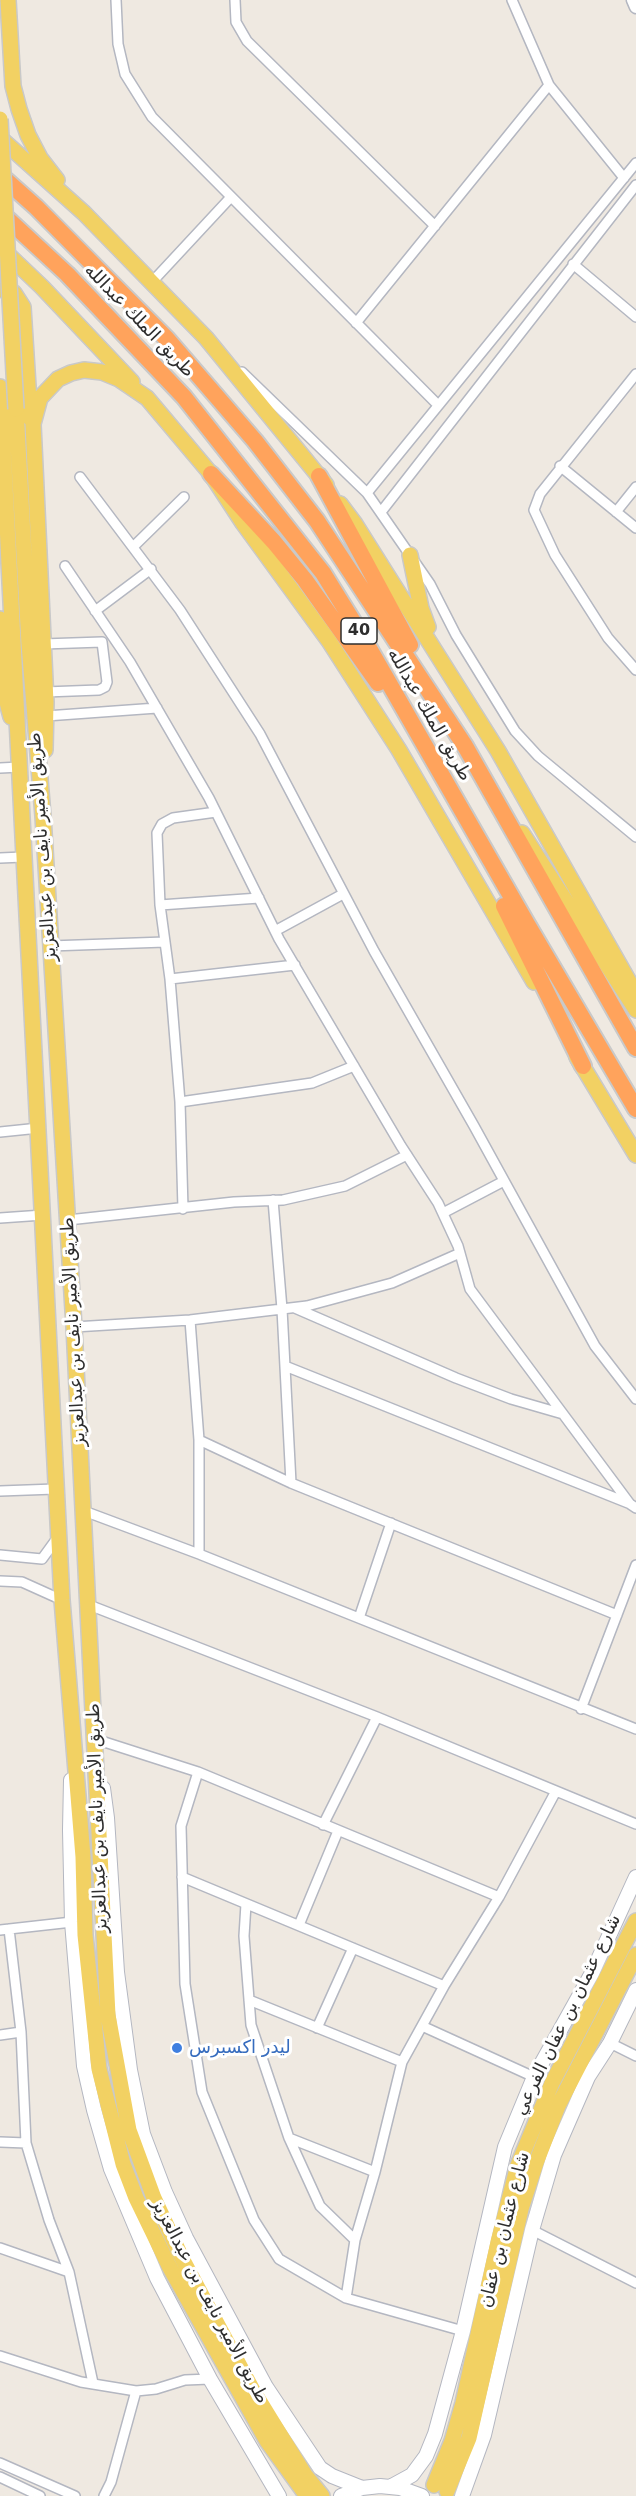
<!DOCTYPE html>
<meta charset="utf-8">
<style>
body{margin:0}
canvas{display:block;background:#efe9e1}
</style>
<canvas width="636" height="2496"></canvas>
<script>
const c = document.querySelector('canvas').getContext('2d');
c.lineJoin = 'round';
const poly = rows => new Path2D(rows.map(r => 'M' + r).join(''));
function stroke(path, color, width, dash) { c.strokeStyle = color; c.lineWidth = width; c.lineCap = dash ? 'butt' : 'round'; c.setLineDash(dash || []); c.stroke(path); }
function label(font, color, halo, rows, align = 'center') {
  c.font = font + ' "DejaVu Sans","Noto Naskh Arabic",sans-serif'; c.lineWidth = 6; c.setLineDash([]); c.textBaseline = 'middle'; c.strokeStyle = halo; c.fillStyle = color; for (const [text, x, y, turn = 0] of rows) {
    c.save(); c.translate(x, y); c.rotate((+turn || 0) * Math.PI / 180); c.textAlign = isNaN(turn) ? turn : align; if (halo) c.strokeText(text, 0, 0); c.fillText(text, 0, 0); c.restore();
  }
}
const minor = poly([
 [116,0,118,44,125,74,152,117,438,405],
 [235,0,236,22,247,41,435,226],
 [512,0,549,85,624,178],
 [573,264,636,317],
 [152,282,231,197],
 [356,323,549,85],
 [242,372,367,493,636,163],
 [636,374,540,494,534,510,555,555,608,638,636,670],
 [560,466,636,528],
 [80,477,180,610,260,734,374,951,474,1126,595,1346,636,1399],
 [367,493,430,584,456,635,515,731,538,756,636,837],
 [381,512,636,185],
 [616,512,636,487],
 [133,547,184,497],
 [65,566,130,662,209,798,279,939,401,1146,438,1203,458,1246,470,1289,630,1504,636,1508],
 [95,611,151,569],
 [43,644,102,642,107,682,105,687,99,690,45,692],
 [46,716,157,708],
 [0,768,20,767],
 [0,858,23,857],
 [160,905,259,898],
 [275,931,343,894],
 [50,946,165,942],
 [170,979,295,965],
 [180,1102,312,1083,354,1066],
 [0,1132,39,1128],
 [273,1200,282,1309,291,1483],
 [183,1209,180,1102,170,979,160,905,157,833,162,824,173,818,216,812],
 [443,1213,504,1181],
 [0,1218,43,1215],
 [68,1220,234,1202,283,1200,345,1186,407,1155],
 [295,1308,456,1378,511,1399,563,1414],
 [190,1320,199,1440,199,1554],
 [74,1327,190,1320,307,1306,392,1283,460,1253],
 [285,1366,628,1503],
 [199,1440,291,1483,617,1615],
 [0,1491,55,1489],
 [84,1511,199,1554,636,1729],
 [0,1555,42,1559,58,1537],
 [0,1581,22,1582,62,1600],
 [89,1605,377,1717,636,1824],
 [359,1618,391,1523],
 [581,1709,636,1565],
 [95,1739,198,1772,499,1897],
 [198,1772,181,1826,185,1984,202,2092,254,2220,279,2259,346,2298,463,2331],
 [323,1825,377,1717],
 [182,1877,444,1986],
 [246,1904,244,1936,251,2025,289,2138,320,2206,355,2240],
 [299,1925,338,1831],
 [9,1929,21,2032,26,2143,49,2220,69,2272,93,2383],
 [0,1930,72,1922],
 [249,2000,402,2062],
 [422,2026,534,2077],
 [317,2028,353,1948],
 [0,2035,21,2032],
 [610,2043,636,2056],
 [289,2138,375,2172],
 [0,2142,26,2143],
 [532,2230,636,2283],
 [0,2248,69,2272],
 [346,2298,355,2240,375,2172,402,2062,444,1986,499,1897,556,1791],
 [0,2356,81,2382,136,2391,156,2389,185,2380,210,2379],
 [0,2463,75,2496],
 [0,2477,40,2496],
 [104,2496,111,2482,136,2391]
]);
const tertiary = poly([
 [633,0,636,7]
]);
const secondary = poly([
 [71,1780,70,1830,72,1922,84,2066,94,2110,111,2169,157,2278,210,2379,279,2496],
 [103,1788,107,1818,117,1972,130,2070,143,2134,165,2192,186,2238,266,2387,320,2468,332,2476,362,2488],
 [390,2487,412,2475,426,2456,435,2434,463,2331,505,2147,534,2077,592,1973,636,1877],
 [341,2496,362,2488,380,2486,400,2488,422,2496],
 [462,2496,484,2435,532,2230,554,2155,588,2077,610,2043,636,1990]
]);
const primary = poly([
 [8,0,13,86,19,109,28,135,40,158,57,180],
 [0,138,84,213,206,338,326,485],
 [2,249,42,287,132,382],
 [0,289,14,293,23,307,30,418],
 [0,387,62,1600,83,1857,85,1935,99,2069,123,2164,136,2198,169,2266,267,2441,307,2496],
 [16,409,29,644,43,816,74,1327,108,2015,129,2130,154,2198,183,2260,254,2392,305,2475,322,2496],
 [340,504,355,524,498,751,636,994],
 [410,555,421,608,428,627],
 [0,619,4,691,11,717],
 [45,750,46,702,33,424,40,398,58,379,71,373,84,370,102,372,119,379,147,398,211,474,243,523,329,641,399,750,534,982],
 [522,833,636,1010],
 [577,1057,636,1155],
 [434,2485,452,2441,463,2403,498,2242,518,2165,552,2083,636,1921],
 [447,2491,469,2438,521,2209,536,2163,558,2106,636,1955]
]);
const motorway = poly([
 [0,175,36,207,167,339,255,441,317,521,465,746,636,1048],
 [0,212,67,274,184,397,323,573,362,636,527,924,636,1109],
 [211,474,274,542,305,580,378,683],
 [319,476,410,645],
 [504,906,583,1066]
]);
stroke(minor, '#b4b7c1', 12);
stroke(tertiary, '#b4b7c1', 15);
stroke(secondary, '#b4b7c1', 16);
stroke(primary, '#c9c9c9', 18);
stroke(motorway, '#c9c9c9', 20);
stroke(minor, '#fff', 9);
stroke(tertiary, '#fff', 12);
stroke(secondary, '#fff', 14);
stroke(primary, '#f2d163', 15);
stroke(motorway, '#ffa35c', 16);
const primaryBridge = poly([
 [0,119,16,409]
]);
stroke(primaryBridge, '#c9c9c9', 18, []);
stroke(primaryBridge, '#f2d163', 15);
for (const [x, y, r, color] of [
 [177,2048,6,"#3f7fe0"]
]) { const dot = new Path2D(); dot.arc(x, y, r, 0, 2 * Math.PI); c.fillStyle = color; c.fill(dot); stroke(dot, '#fff', 2); }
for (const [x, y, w] of [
 [359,631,36]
]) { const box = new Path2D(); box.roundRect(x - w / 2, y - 13, w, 26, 4.5); c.fillStyle = '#fff'; c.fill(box); stroke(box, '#2e2e2e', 1.5); }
label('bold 16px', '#2e2e2e', null, [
 ["40",359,631]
]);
label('18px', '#2e2e2e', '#fff', [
 ["طريق الملك عبدالله",139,321,46],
 ["طريق الملك عبدالله",429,715,60],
 ["طريق الأمير نايف بن عبدالعزيز",43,847,-94],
 ["طريق الأمير نايف بن عبدالعزيز",74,1332,-93],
 ["طريق الأمير نايف بن عبدالعزيز",98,1818,-92],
 ["شارع عثمان بن عفان الفرعي",568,2015,-64],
 ["شارع عثمان بن عفان",505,2230,-76],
 ["طريق الأمير نايف بن عبدالعزيز",209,2301,62]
]);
label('18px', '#366cbe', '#fff', [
 ["ليدر اكسبرس",189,2048]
], 'left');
</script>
